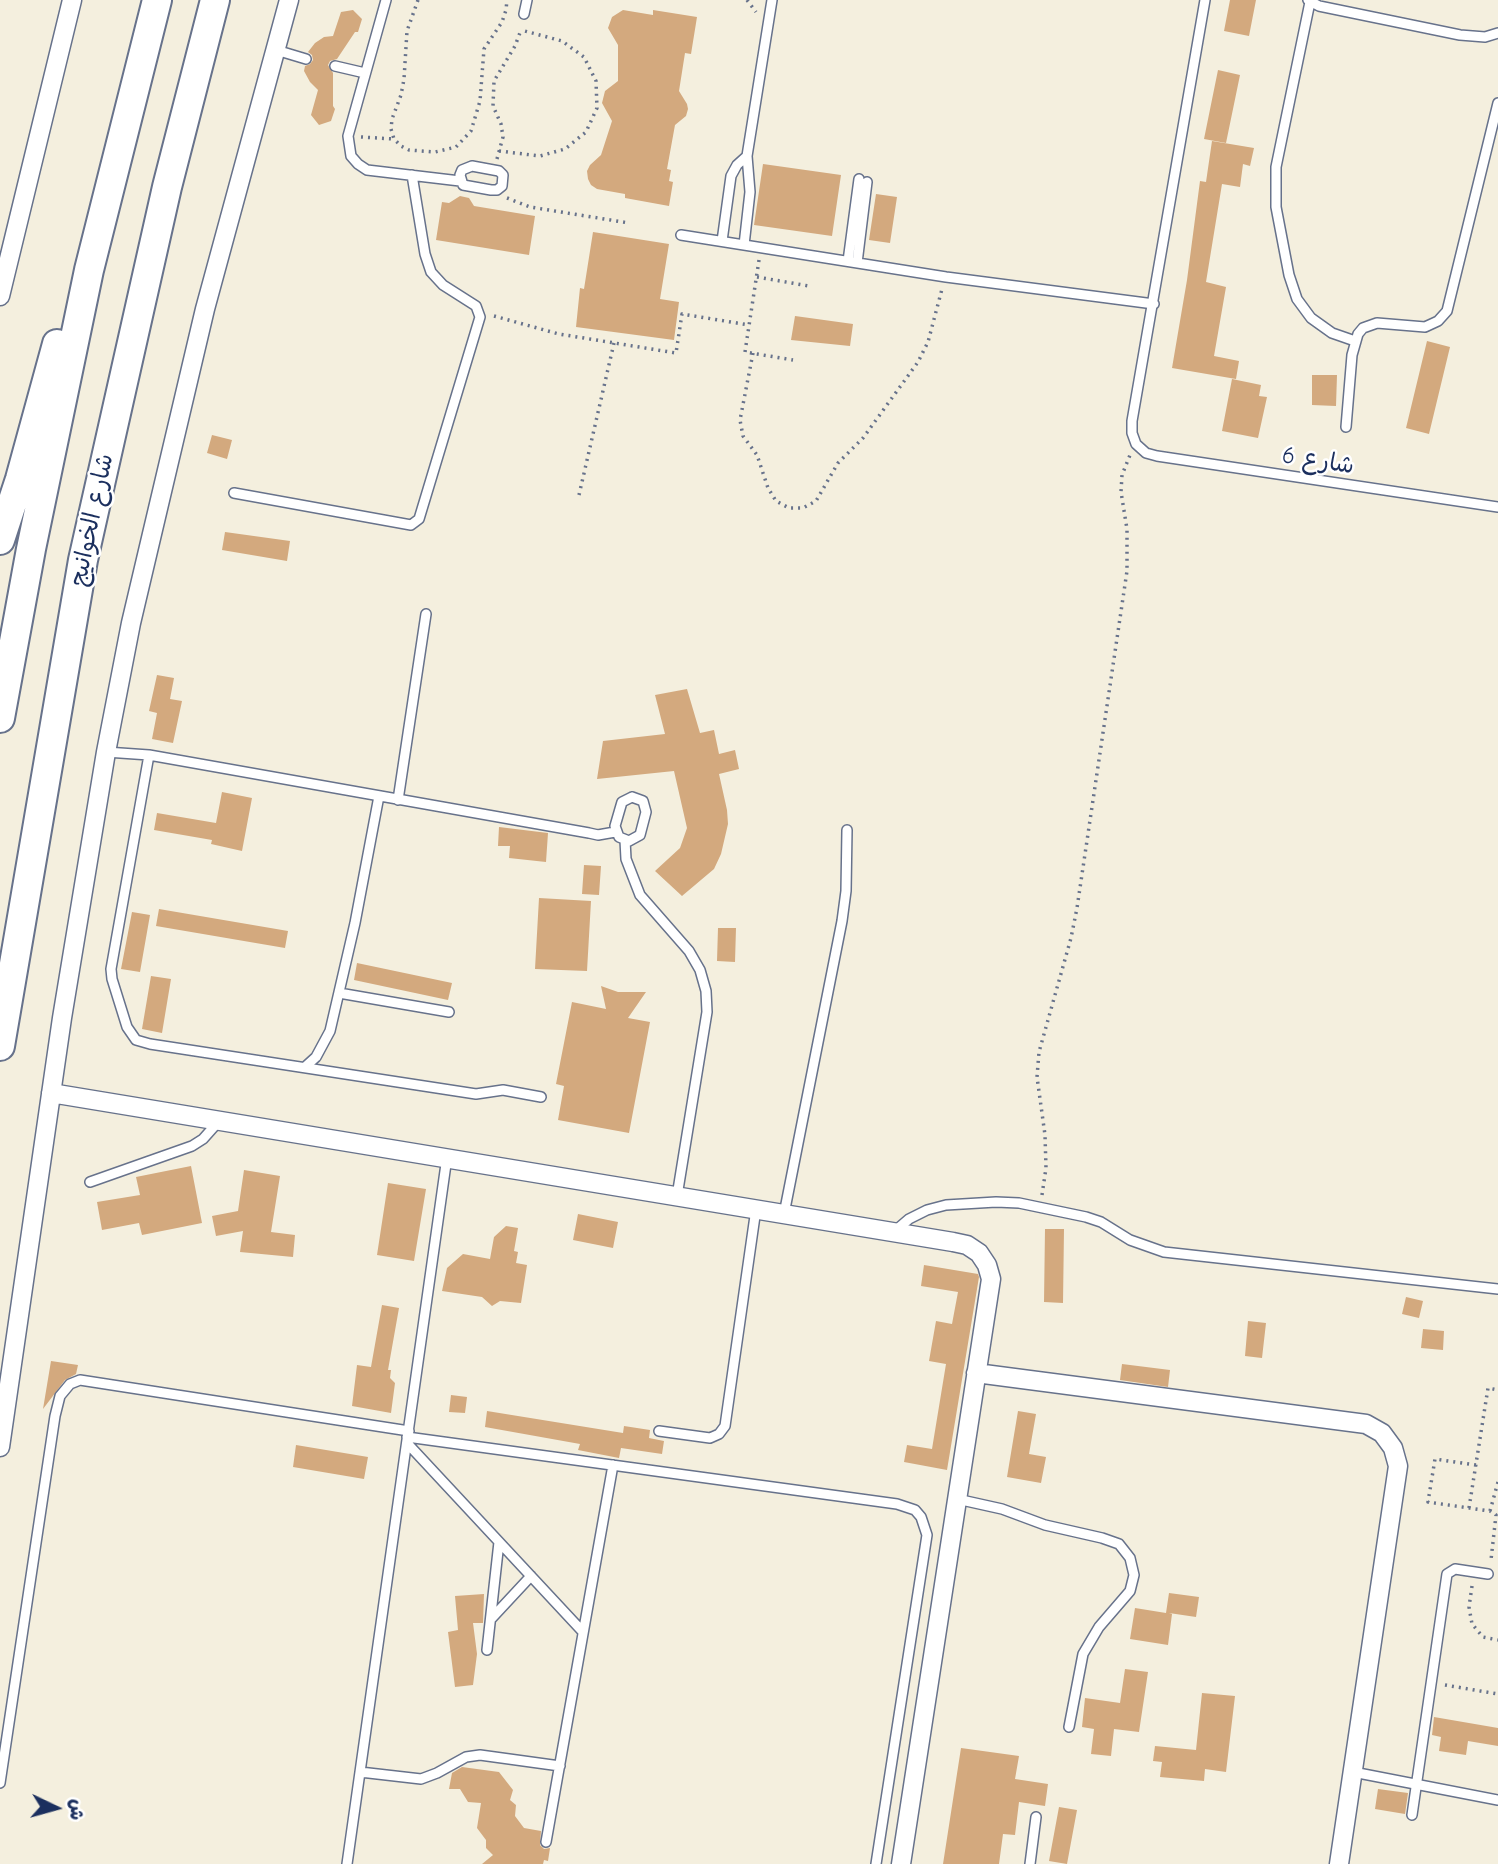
<!DOCTYPE html>
<meta charset="utf-8">
<style>
body{margin:0}
#map{position:relative;width:1498px;height:1864px;overflow:hidden;background:#f4efde;font-family:"Comic Neue","Playpen Sans Arabic",sans-serif}
canvas{display:block}
.north{position:absolute;left:21px;top:1773px;width:70px;height:70px;-webkit-text-stroke:5px #fff;paint-order:stroke;rotate:95deg;font-size:19px;font-weight:700;line-height:28px;text-align:center;color:#1b2f5e}
.north::after{content:'';display:block;margin:auto;width:24px;height:32px;background:#1b2f5e;clip-path:polygon(50% 0,100% 100%,50% 72%,0 100%)}
</style>
<div id="map">
<canvas width="1498" height="1864"></canvas>
<div class="north">ش</div>
</div>
<script>
const c = document.querySelector('canvas').getContext('2d');
c.lineJoin = 'round';
function paint(path, color) { c.fillStyle = color; c.fill(path, 'evenodd'); }
const poly = rows => new Path2D(rows.map(r => 'M' + r).join(''));
function stroke(path, color, width, dash) { c.strokeStyle = color; c.lineWidth = width; c.lineCap = dash ? 'butt' : 'round'; c.setLineDash(dash || []); c.stroke(path); }
function label(font, color, halo, rows, align = 'center') {
  c.font = font + ' "Comic Neue","Playpen Sans Arabic",sans-serif'; c.lineWidth = 5; c.setLineDash([]); c.textBaseline = 'middle'; c.strokeStyle = halo; c.fillStyle = color; for (const [text, x, y, turn = 0] of rows) {
    c.save(); c.translate(x, y); c.rotate((+turn || 0) * Math.PI / 180); c.textAlign = isNaN(turn) ? turn : align; if (halo) c.strokeText(text, 0, 0); c.fillText(text, 0, 0); c.restore();
  }
}
paint(poly([
 [1230,0,1256,0,1249,36,1224,31],
 [353,10,362,19,358,32,355,32,337,59,330,61,328,65,333,73,333,106,335,109,331,121,319,125,311,115,318,90,310,82,304,71,305,66,310,64,313,60,312,55,308,52,315,43,324,37,333,36,341,12],
 [623,10,653,15,653,10,697,17,691,54,685,53,679,91,687,104,688,109,686,116,675,125,667,169,671,170,669,181,673,182,669,206,625,198,625,194,597,189,591,185,588,179,587,171,590,165,601,155,612,121,602,103,605,91,618,81,618,45,608,28,612,17],
 [1218,70,1240,75,1226,143,1204,139],
 [1212,141,1254,148,1250,166,1243,164,1240,187,1222,184,1206,282,1226,287,1214,356,1239,361,1236,379,1172,368,1187,280,1200,181,1206,182],
 [763,164,841,175,832,236,754,225],
 [876,194,897,197,890,243,869,240],
 [460,196,469,198,474,206,535,216,529,255,436,240,442,202,449,203],
 [593,232,669,244,660,299,679,302,674,340,576,327,580,288,584,289],
 [795,316,853,324,850,346,791,340],
 [1427,341,1450,347,1429,434,1406,428],
 [1312,375,1337,375,1336,406,1312,405],
 [1232,379,1261,385,1259,396,1267,397,1258,438,1222,431],
 [212,435,232,440,227,459,207,453],
 [225,532,290,541,287,561,222,550],
 [157,675,174,678,170,699,182,701,173,743,152,739,157,713,149,711],
 [687,689,700,733,714,730,719,754,735,750,739,769,719,774,727,810,728,824,721,854,714,869,682,896,655,871,680,848,687,828,674,771,597,779,603,741,665,734,655,695],
 [222,792,252,798,242,851,211,844,212,840,154,830,157,813,216,823],
 [499,827,548,833,546,862,509,858,510,846,498,846],
 [584,865,601,866,599,895,582,894],
 [539,898,591,901,587,971,535,969],
 [159,909,288,931,285,948,156,926],
 [132,912,150,915,140,972,121,969],
 [718,928,736,928,735,962,717,961],
 [357,963,452,983,448,1000,354,980],
 [151,976,171,979,162,1033,142,1029],
 [601,986,618,992,646,992,628,1018,650,1022,629,1133,558,1120,564,1086,556,1084,572,1002,606,1009],
 [191,1166,202,1223,142,1235,139,1223,102,1230,97,1202,140,1195,136,1177],
 [244,1170,280,1176,271,1232,295,1235,293,1257,240,1252,243,1231,216,1236,212,1216,238,1211],
 [388,1183,426,1189,414,1261,377,1255],
 [578,1214,618,1222,613,1248,573,1240],
 [506,1226,518,1228,514,1251,518,1252,516,1263,527,1265,521,1303,500,1301,492,1306,482,1297,442,1291,447,1268,463,1254,490,1259,494,1237],
 [1045,1229,1064,1229,1063,1303,1044,1302],
 [924,1265,978,1274,979,1277,947,1470,904,1462,907,1445,932,1449,946,1364,929,1361,936,1321,952,1324,958,1292,921,1286],
 [1406,1297,1423,1301,1419,1318,1402,1314],
 [382,1305,399,1308,388,1370,391,1370,390,1378,395,1383,391,1413,352,1406,357,1365,371,1367],
 [1248,1321,1266,1323,1262,1358,1245,1356],
 [1423,1329,1444,1331,1443,1350,1421,1348],
 [51,1361,78,1365,76,1374,65,1380,43,1409],
 [1122,1364,1170,1370,1168,1387,1120,1380],
 [451,1395,467,1397,465,1413,449,1412],
 [487,1411,623,1433,624,1426,650,1430,649,1438,664,1441,662,1454,621,1448,619,1458,578,1450,580,1444,485,1427],
 [1018,1411,1036,1414,1029,1454,1046,1457,1041,1483,1007,1477],
 [296,1445,368,1457,364,1479,293,1467],
 [1169,1593,1199,1597,1196,1617,1169,1613,1172,1614,1168,1645,1130,1639,1135,1608,1166,1613],
 [484,1594,483,1623,473,1623,477,1654,473,1685,455,1687,448,1632,458,1630,455,1596],
 [1125,1669,1148,1672,1139,1732,1114,1729,1111,1756,1091,1754,1094,1729,1082,1727,1085,1698,1120,1703],
 [1202,1693,1235,1696,1226,1772,1205,1769,1204,1781,1160,1777,1162,1762,1153,1761,1155,1746,1196,1750],
 [1434,1717,1498,1728,1498,1746,1468,1741,1466,1755,1439,1751,1441,1737,1432,1735],
 [961,1748,1019,1756,1015,1779,1048,1784,1045,1806,1019,1802,1015,1835,1003,1834,999,1864,943,1864],
 [462,1767,499,1772,513,1790,510,1800,516,1805,515,1816,524,1828,541,1831,540,1845,544,1849,550,1848,548,1861,544,1860,543,1864,482,1864,493,1855,486,1848,486,1840,477,1828,481,1803,468,1802,460,1789,449,1789,452,1773],
 [1378,1789,1408,1793,1405,1814,1375,1809],
 [1059,1807,1077,1810,1067,1864,1049,1861]
]), '#d3a97e');
const service = poly([
 [386,0,348,136,351,156,358,164,367,170,460,181],
 [1205,0,1132,421,1132,433,1136,444,1146,453,1157,456,1498,507],
 [1308,0,1319,6,1460,35,1485,37,1498,33],
 [1310,2,1276,167,1276,207,1289,275,1297,299,1311,318,1332,333,1355,341],
 [524,14,527,0],
 [276,50,306,59],
 [335,66,365,73],
 [472,166,499,171,503,175,502,186,497,190,491,190,463,185,460,175,462,170,472,166],
 [681,235,946,277,1154,304],
 [722,241,731,176,737,165,747,156],
 [744,245,750,192,747,156,772,0],
 [848,261,859,179],
 [857,263,867,182],
 [1346,427,1352,355,1358,334,1363,328,1377,323,1425,327,1438,321,1447,311,1498,103],
 [234,493,411,525,419,519,480,317,476,306,443,285,431,272,425,254,412,175],
 [106,752,149,755,589,833,598,835,615,832],
 [149,755,111,969,112,979,127,1027,136,1040,150,1044,476,1094,503,1090,541,1097],
 [632,797,643,801,646,812,640,835,629,841,619,837,615,826,622,802,632,797],
 [398,800,426,614],
 [625,840,626,859,640,895,689,951,700,970,706,991,707,1012,677,1196],
 [339,993,449,1012],
 [305,1067,316,1057,330,1031,355,923,379,796],
 [90,1182,192,1146,203,1139,219,1121],
 [784,1214,842,921,846,891,847,830],
 [895,1231,909,1219,927,1210,946,1205,996,1202,1019,1203,1086,1217,1101,1222,1130,1240,1164,1252,1498,1289],
 [659,1431,710,1438,719,1434,725,1426,756,1209],
 [407,1437,897,1504,915,1510,921,1517,927,1535,876,1864],
 [407,1443,583,1632],
 [957,1499,1002,1509,1045,1525,1102,1538,1119,1544,1130,1558,1134,1575,1130,1591,1099,1627,1083,1654,1069,1727],
 [491,1619,531,1576],
 [487,1650,499,1542],
 [360,1772,421,1779,437,1773,466,1757,480,1755,560,1766],
 [1353,1772,1498,1800],
 [0,1783,55,1416,60,1396,70,1384,80,1380,409,1431],
 [1412,1815,1447,1574,1455,1569,1488,1574],
 [546,1842,613,1465],
 [347,1864,447,1157],
 [1030,1864,1036,1817]
]);
const minor = poly([
 [0,296,72,0],
 [51,1093,953,1242,967,1245,979,1253,987,1265,991,1279,901,1864],
 [976,1373,1366,1424,1382,1433,1393,1448,1398,1466,1339,1864],
 [0,1447,62,1018,106,752,131,623,205,309,289,0]
]);
const trunk = poly([
 [0,540,20,479,57,344],
 [0,718,31,549,89,270,157,0],
 [0,1046,83,560,167,187,215,0]
]);
stroke(service, '#67728b', 12);
stroke(minor, '#67728b', 21);
stroke(trunk, '#67728b', 32);
stroke(poly([
 [418,0,407,31,404,79,401,95,392,119,391,129,394,139,401,146,409,150,435,152,456,147,471,131,480,101,484,49,502,22,506,10,507,0],
 [747,0,756,12],
 [361,137,394,139],
 [499,151,540,156,565,149,586,132,597,108,596,81,584,57,562,41,521,30],
 [497,159,503,137,501,124,493,106,494,81,515,46,521,30],
 [507,198,530,207,629,223],
 [759,260,745,352,793,360],
 [757,277,809,286],
 [494,316,559,334,676,353,682,314,749,325],
 [753,353,740,420,743,436,757,455,768,488,776,501,789,508,803,508,816,501,838,463,863,438,918,362,928,342,942,289],
 [579,495,614,343],
 [1042,1195,1046,1168,1045,1135,1037,1077,1039,1052,1071,938,1077,908,1127,571,1127,529,1121,492,1122,475,1130,455],
 [1476,1465,1435,1459,1428,1502,1490,1511,1496,1515,1491,1560],
 [1469,1508,1488,1388,1498,1390],
 [1490,1511,1498,1482],
 [1472,1586,1469,1607,1472,1624,1483,1637,1498,1640],
 [1445,1685,1498,1694]
]), '#67728b', 3.5, [2, 5]);
stroke(service, '#fff', 9);
stroke(minor, '#fff', 18);
stroke(trunk, '#fff', 28);
label('24px', '#1b2f5e', '#fff', [
 ["شارع 6",1318,461,9],
 ["شارع الخوانيج",92,520,-78]
]);
</script>
